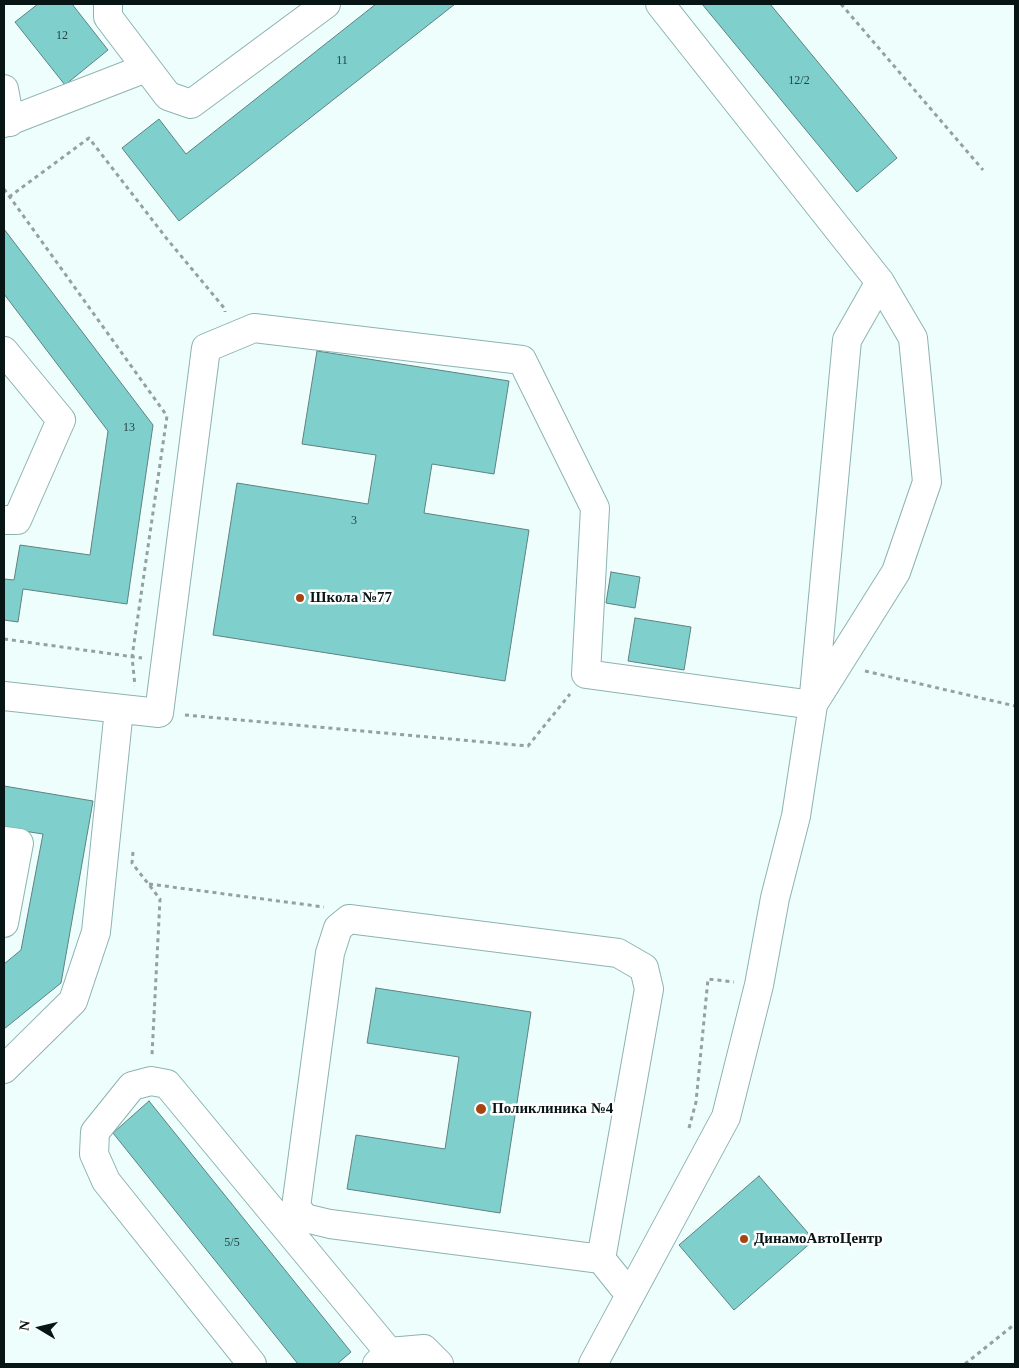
<!DOCTYPE html>
<meta charset="utf-8">
<style>
body{margin:0}
#map{position:relative;width:1019px;height:1368px;overflow:hidden;background:#eefefd;font-family:Georgia,serif}
canvas{display:block}
.frame{position:absolute;inset:0;border:5px solid #071515;pointer-events:none}
.north{position:absolute;left:15px;top:1303px;width:50px;height:50px;-webkit-text-stroke:4px #fff;paint-order:stroke;rotate:279deg;font-size:14px;font-weight:700;line-height:20px;text-align:center;color:#071515}
.north::after{content:'';display:block;margin:auto;width:18px;height:22px;background:#071515;clip-path:polygon(50% 0,100% 100%,50% 72%,0 100%)}
</style>
<div id="map">
<canvas width="1019" height="1368"></canvas>
<div class="frame"></div>
<div class="north">N</div>
</div>
<script>
const c = document.querySelector('canvas').getContext('2d');
c.lineJoin = 'round';
function paint(path, color) { c.fillStyle = color; c.fill(path, 'evenodd'); }
const poly = rows => new Path2D(rows.map(r => 'M' + r).join(''));
function stroke(path, color, width, dash) { c.strokeStyle = color; c.lineWidth = width; c.lineCap = dash ? 'butt' : 'round'; c.setLineDash(dash || []); c.stroke(path); }
function label(font, color, halo, rows, align = 'center') {
  c.font = font + ' Georgia,serif'; c.lineWidth = 5; c.setLineDash([]); c.textBaseline = 'middle'; c.strokeStyle = halo; c.fillStyle = color; for (const [text, x, y, turn = 0] of rows) {
    c.save(); c.translate(x, y); c.rotate((+turn || 0) * Math.PI / 180); c.textAlign = isNaN(turn) ? turn : align; if (halo) c.strokeText(text, 0, 0); c.fillText(text, 0, 0); c.restore();
  }
}
const building = poly([
 [38,4,72,4,108,50,65,85,15,22,38,4],
 [376,4,455,4,179,221,122,148,159,119,186,154,376,4],
 [702,4,770,4,897,158,857,192,702,4],
 [4,229,153,425,127,604,23,589,18,622,4,620,4,579,14,580,20,545,90,555,108,431,4,294,4,229],
 [317,351,509,381,494,474,432,464,424,513,529,530,505,681,213,635,237,483,368,504,376,455,302,444,317,351],
 [611,572,640,577,635,608,606,603,611,572],
 [635,618,691,627,684,670,628,661,635,618],
 [4,786,93,801,61,983,4,1029,4,964,21,950,43,834,4,828,4,786],
 [376,988,531,1012,500,1213,347,1189,356,1135,445,1149,459,1057,367,1043,376,988],
 [149,1101,351,1352,337,1364,298,1364,113,1133,149,1101],
 [759,1176,814,1240,734,1310,679,1245,759,1176]
]);
paint(building, '#7fcfcc');
stroke(building, '#5e8280', 1);
const minor = poly([
 [108,4,108,17,168,96,191,104,326,4],
 [660,4,880,282,913,338,927,482,896,572,815,701],
 [4,89,10,122],
 [4,123,146,68],
 [4,351,61,420,17,520,4,520],
 [4,696,159,713,206,348,254,328,522,360,595,508,586,674,813,705],
 [4,841,19,843,4,923],
 [4,1069,73,1001,96,932,119,709],
 [601,1259,649,989,644,968,618,953,349,919,338,928,330,953,296,1207,305,1218,330,1224,601,1259,630,1295],
 [252,1364,106,1181,94,1154,95,1132,132,1086,151,1081,167,1084,389,1352],
 [377,1364,389,1352,424,1349,439,1364],
 [593,1364,726,1117,759,985,775,898,796,816,813,705,847,340,880,282]
]);
stroke(minor, '#8db3b1', 30);
stroke(poly([
 [841,4,983,170],
 [4,189,167,416,132,657,135,686],
 [9,197,89,138,167,239,225,309,225,312],
 [4,639,142,658],
 [865,671,1015,706],
 [185,715,528,746,570,694],
 [133,852,132,863,160,899,152,1055],
 [149,884,324,907],
 [689,1128,696,1102,708,979,734,982],
 [965,1364,1015,1324]
]), '#93a2a1', 3, [4, 4]);
stroke(minor, '#fff', 28);
for (const [x, y, r, color] of [
 [300,598,5,"#a84412"],
 [481,1109,6,"#a84412"],
 [744,1239,5,"#a84412"]
]) { const dot = new Path2D(); dot.arc(x, y, r, 0, 2 * Math.PI); c.fillStyle = color; c.fill(dot); stroke(dot, '#fff', 2); }
label('12px', '#254443', null, [
 ["12",62,36],
 ["11",342,61],
 ["12/2",799,81],
 ["13",129,428],
 ["3",354,521],
 ["5/5",232,1243]
]);
label('bold 15px', '#071515', '#fff', [
 ["Школа №77",310,598],
 ["Поликлиника №4",492,1109],
 ["ДинамоАвтоЦентр",754,1239]
], 'left');
</script>
